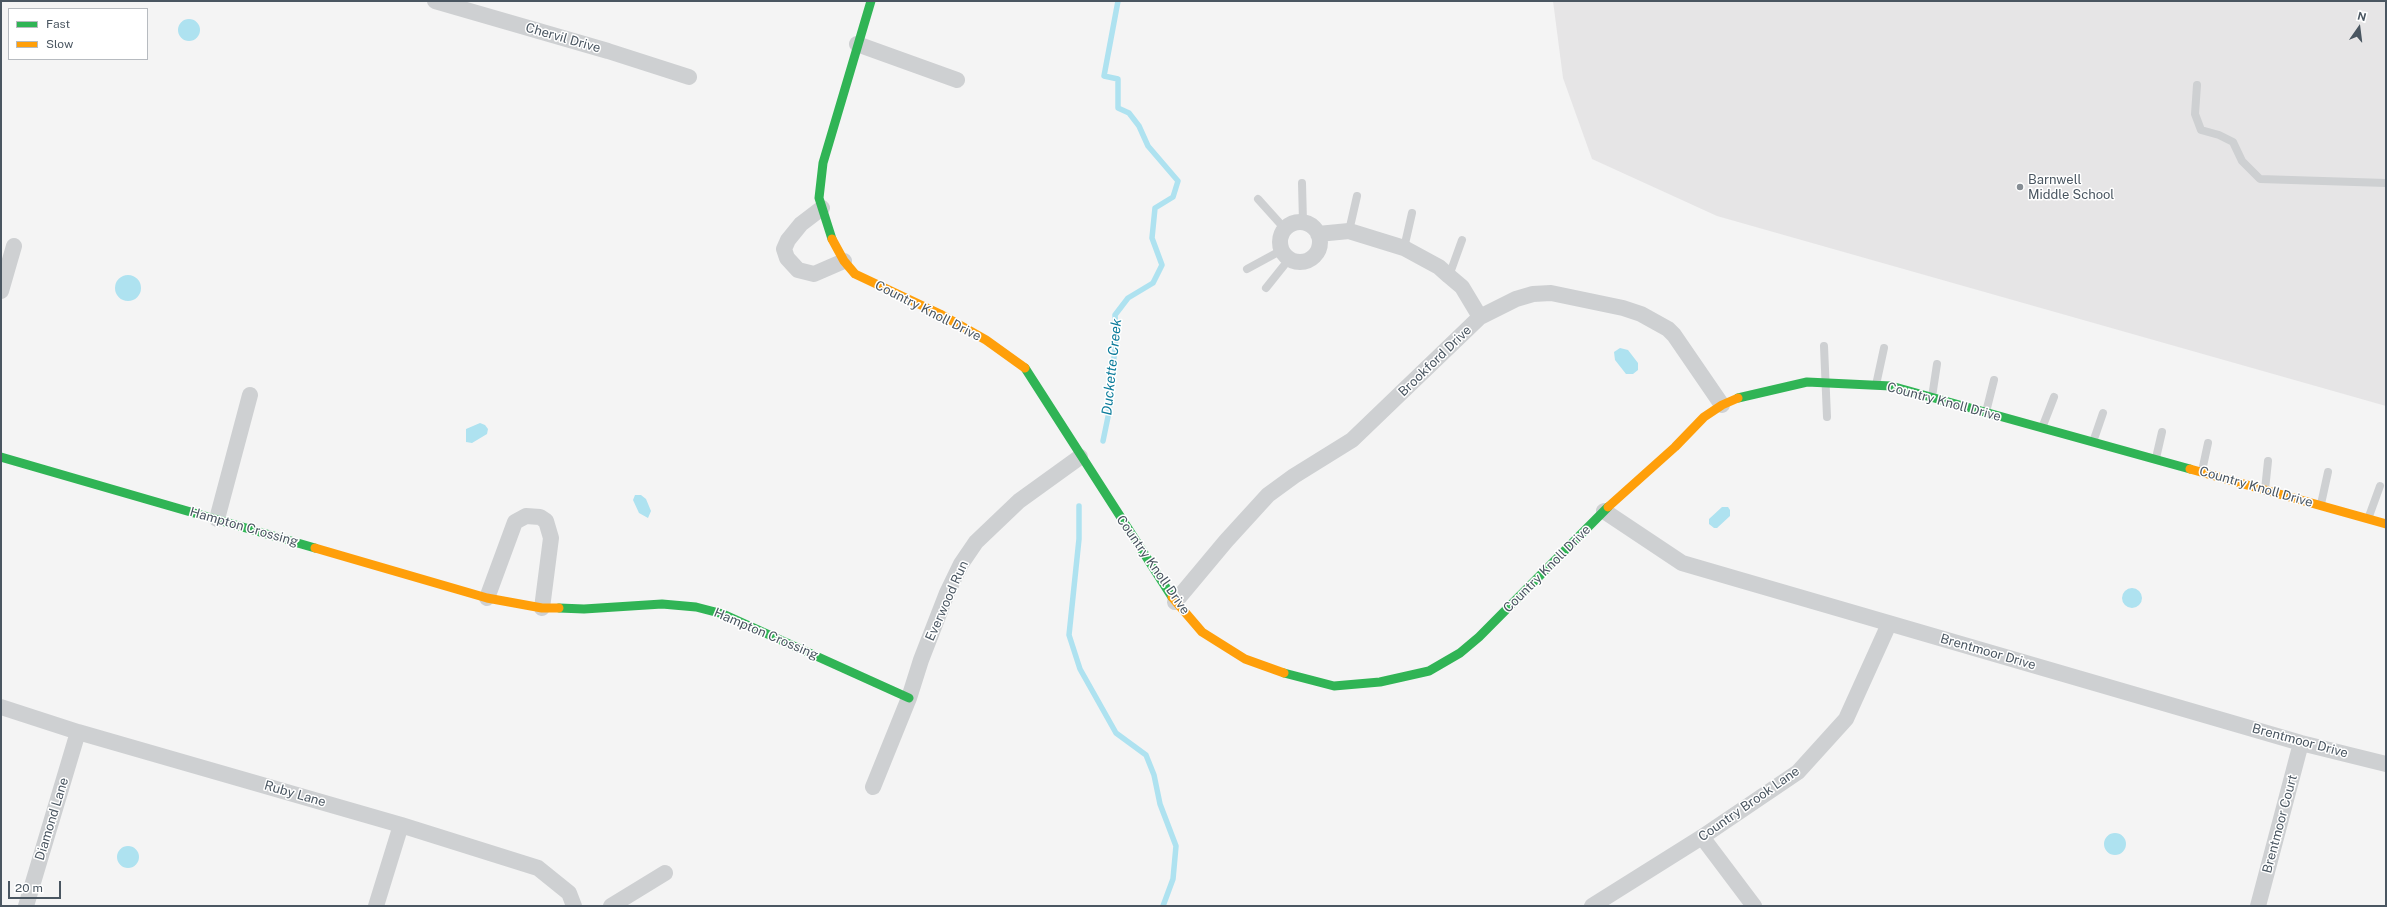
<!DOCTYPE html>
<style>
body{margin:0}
#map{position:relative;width:2387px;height:907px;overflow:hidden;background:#f4f4f4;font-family:"Public Sans",sans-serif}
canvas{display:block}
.frame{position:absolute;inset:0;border:2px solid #4a5661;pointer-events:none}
.legend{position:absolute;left:8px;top:8px;width:140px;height:52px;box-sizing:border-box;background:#fff;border:1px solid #b7bbc0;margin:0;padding:5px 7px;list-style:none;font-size:12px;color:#4a5661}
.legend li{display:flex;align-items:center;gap:8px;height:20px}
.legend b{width:20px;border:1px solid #b7bbc0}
.north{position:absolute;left:2339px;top:8px;width:40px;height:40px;-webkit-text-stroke:3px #fff;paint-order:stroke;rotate:14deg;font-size:11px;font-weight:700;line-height:16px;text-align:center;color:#4a5661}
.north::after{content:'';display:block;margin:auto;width:14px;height:18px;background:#4a5661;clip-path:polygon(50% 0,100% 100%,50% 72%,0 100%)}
.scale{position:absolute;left:8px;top:881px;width:53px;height:18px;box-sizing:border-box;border:2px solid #4a5661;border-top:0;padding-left:5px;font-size:12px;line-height:14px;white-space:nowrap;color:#4a5661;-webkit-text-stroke:3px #fff;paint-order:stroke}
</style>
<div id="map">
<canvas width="2387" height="907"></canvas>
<div class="frame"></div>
<ul class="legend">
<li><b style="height:5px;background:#30b455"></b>Fast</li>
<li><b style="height:5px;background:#ff9f0a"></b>Slow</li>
</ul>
<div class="north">N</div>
<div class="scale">20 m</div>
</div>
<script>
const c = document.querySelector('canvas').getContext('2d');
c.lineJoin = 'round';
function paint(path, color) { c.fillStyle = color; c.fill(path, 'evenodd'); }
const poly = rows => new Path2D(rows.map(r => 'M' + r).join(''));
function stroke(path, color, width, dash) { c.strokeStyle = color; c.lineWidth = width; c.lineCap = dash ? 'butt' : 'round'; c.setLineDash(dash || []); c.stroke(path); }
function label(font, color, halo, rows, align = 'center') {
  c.font = font + ' "Public Sans",sans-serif'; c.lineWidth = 3; c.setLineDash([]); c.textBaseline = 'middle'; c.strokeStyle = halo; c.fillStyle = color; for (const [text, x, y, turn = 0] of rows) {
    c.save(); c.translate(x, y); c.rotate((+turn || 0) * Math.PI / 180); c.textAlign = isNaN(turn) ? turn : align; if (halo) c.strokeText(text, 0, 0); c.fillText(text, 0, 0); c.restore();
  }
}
paint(poly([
 [1553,1,2386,1,2386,406,1717,216,1592,159,1563,78]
]), '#e6e5e6');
paint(poly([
 '178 30a11 11 0 1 1 22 0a11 11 0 1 1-22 0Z',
 '115 288a13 13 0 1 1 26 0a13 13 0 1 1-26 0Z',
 [1620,348,1628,350,1638,363,1638,370,1633,374,1626,374,1615,360,1614,352],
 [480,423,485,425,488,429,487,434,472,443,466,442,466,429],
 [635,495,641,495,646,499,651,511,648,518,639,513,633,500],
 [1722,507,1728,507,1730,510,1730,516,1717,528,1714,528,1709,524,1709,519],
 '2122 598a10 10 0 1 1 20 0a10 10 0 1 1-20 0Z',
 '2104 844a11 11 0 1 1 22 0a11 11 0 1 1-22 0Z',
 '117 857a11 11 0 1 1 22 0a11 11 0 1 1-22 0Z'
]), '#aee2f0');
stroke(poly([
 [1103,441,1109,412,1116,336,1115,315,1128,298,1153,283,1162,265,1152,238,1155,208,1173,197,1178,181,1148,146,1139,126,1129,113,1118,108,1118,79,1104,76,1118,1],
 [1079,506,1079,539,1069,635,1080,669,1116,733,1146,755,1154,775,1160,804,1176,846,1173,879,1163,906]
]), '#aee2f0', 5.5);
stroke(poly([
 [2197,85,2195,114,2201,130,2219,135,2233,142,2242,161,2260,179,2386,183],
 [1302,183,1303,222],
 [1258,199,1285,229],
 [1349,231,1357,196],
 [1404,248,1412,213],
 [1247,269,1282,250],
 [1449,276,1462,240],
 [1266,288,1290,258],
 [1824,346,1827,417],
 [1876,385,1884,348],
 [1932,397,1937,364],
 [1986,412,1994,380],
 [2042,428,2054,397],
 [2093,442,2103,413],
 [2156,458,2162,432],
 [2202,471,2208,443],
 [2265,490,2268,461],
 [2321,504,2328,472],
 [2368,519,2380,486]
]), '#ced0d2', 8);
stroke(poly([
 [435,1,608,51,689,77],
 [857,44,957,80],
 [822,208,801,224,788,240,784,249,787,258,798,270,814,274,844,261],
 '1280 242a20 20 0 1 1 40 0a20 20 0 1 1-40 0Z',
 [1318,234,1349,231,1404,248,1439,267,1449,276,1462,287,1480,317],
 [1,291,14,246],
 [1604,511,1682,563,2301,743,2386,764],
 [217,519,250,395],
 [487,598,515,522,526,516,540,517,546,521,551,538,542,608],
 [1175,602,1226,541,1268,495,1294,476,1352,440,1480,317,1516,299,1533,294,1551,293,1623,308,1641,314,1668,329,1674,335,1722,405],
 [1,707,78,732,401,825,538,868,569,893,574,906],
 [873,787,909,698,921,660,947,593,961,564,976,542,1019,501,1080,457],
 [1702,837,1754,906],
 [26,906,78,732],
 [376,906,401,825],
 [611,906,665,873],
 [1592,906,1702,837,1798,772,1846,719,1889,624],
 [2258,906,2301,743]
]), '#ced0d2', 16);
stroke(poly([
 [832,239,819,198,823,163,871,1],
 [1025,368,1172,597],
 [1738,398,1807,382,1891,386,2190,469],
 [1,457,315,548],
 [559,608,584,609,662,604,696,607,723,614,909,698],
 [1284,673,1334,686,1380,682,1429,671,1460,653,1479,637,1608,507]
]), '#30b455', 9);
stroke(poly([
 [832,239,844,261,855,274,940,314,986,340,1025,368],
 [2190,469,2386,524],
 [1608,507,1675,447,1704,417,1722,405,1738,398],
 [315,548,487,598,542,608,559,608],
 [1172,597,1202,632,1245,659,1284,673]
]), '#ff9f0a', 9);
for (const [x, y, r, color] of [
 [2020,187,4,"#868d94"]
]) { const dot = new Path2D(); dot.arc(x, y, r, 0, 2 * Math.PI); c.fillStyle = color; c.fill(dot); stroke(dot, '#fff', 1.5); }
label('13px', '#4a5661', '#fff', [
 ["Chervil Drive",563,38,16],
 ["Country Knoll Drive",928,311,27],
 ["Brookford Drive",1435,361,-44],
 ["Country Knoll Drive",1944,402,15],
 ["Country Knoll Drive",2256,487,16],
 ["Hampton Crossing",244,527,16],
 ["Country Knoll Drive",1153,565,55],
 ["Country Knoll Drive",1547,569,-45],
 ["Everwood Run",947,601,-66],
 ["Hampton Crossing",766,634,23],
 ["Brentmoor Drive",1988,652,16],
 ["Brentmoor Drive",2300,741,15],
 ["Ruby Lane",295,794,16],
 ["Country Brook Lane",1749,804,-35],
 ["Diamond Lane",52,819,-73],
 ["Brentmoor Court",2280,824,-75]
]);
label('13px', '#4a5661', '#fff', [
 ["Barnwell",2028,180],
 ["Middle School",2028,195]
], 'left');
label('italic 14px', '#0c7c9b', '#fff', [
 ["Duckette Creek",1112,367,-84]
]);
</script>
